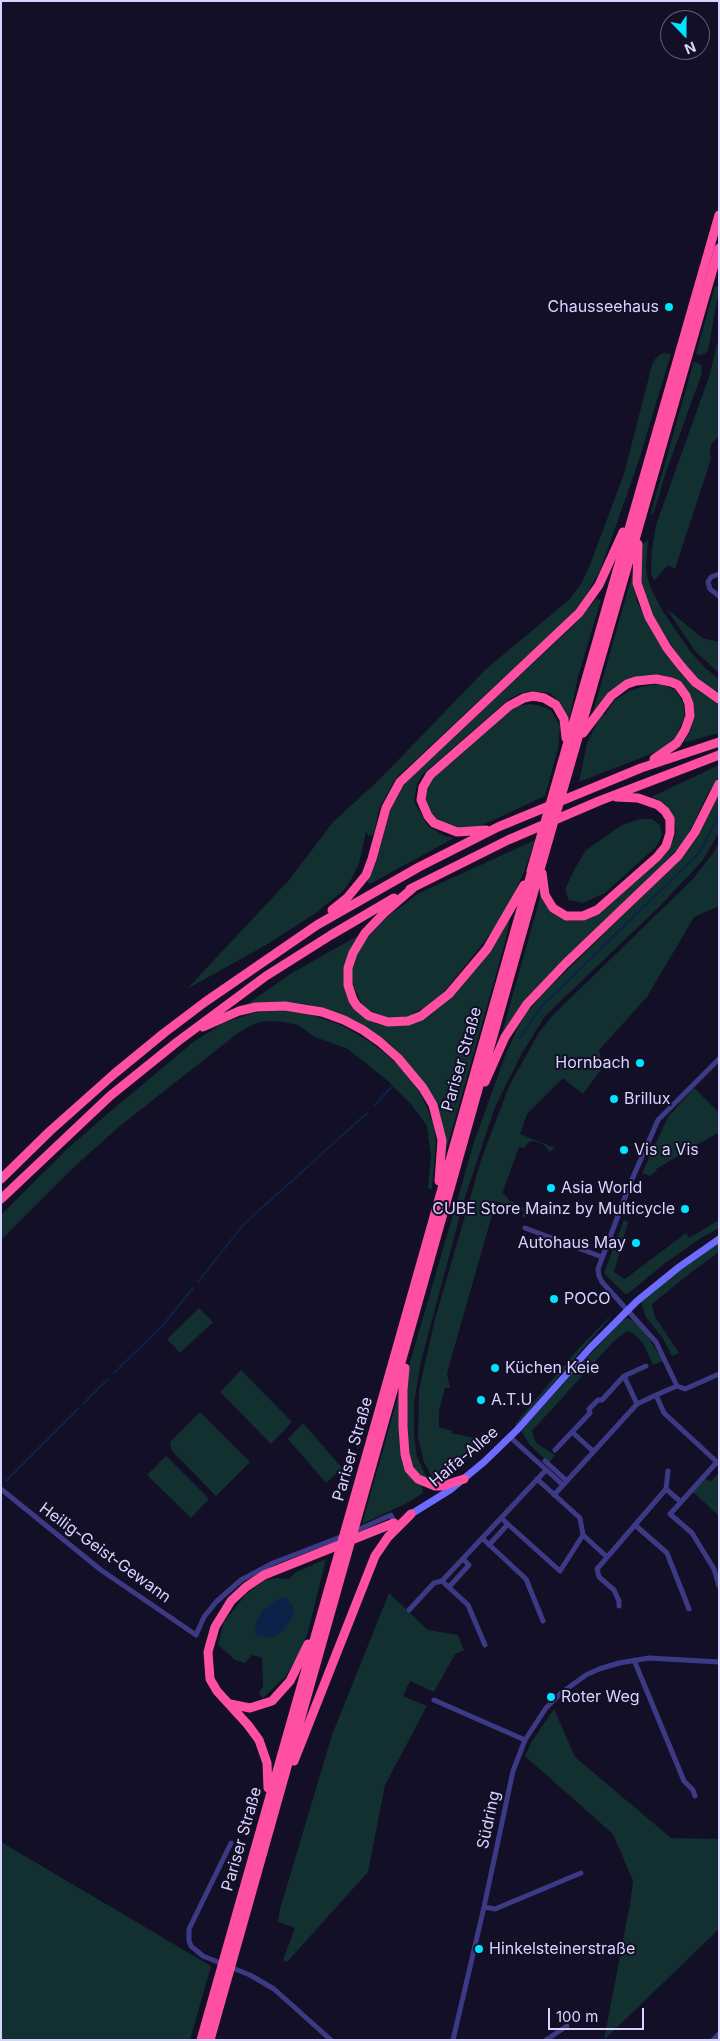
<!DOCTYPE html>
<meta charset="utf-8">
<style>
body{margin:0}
#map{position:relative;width:720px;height:2041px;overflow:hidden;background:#130f26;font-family:Inter,sans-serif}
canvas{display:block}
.frame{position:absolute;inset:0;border:2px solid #d9d4ff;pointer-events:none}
.north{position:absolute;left:660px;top:10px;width:50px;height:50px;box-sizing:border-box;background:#130f26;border:1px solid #625e7d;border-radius:50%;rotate:158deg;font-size:14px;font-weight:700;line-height:20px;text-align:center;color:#d9d4ff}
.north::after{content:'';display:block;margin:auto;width:18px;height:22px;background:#00e5ff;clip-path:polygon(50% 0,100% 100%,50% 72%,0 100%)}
.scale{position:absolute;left:548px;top:2008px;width:96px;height:22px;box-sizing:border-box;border:2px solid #d9d4ff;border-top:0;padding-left:6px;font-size:15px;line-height:18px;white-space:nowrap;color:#d9d4ff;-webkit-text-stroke:4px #130f26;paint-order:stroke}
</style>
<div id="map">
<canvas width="720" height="2041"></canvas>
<div class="frame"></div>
<div class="north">N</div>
<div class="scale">100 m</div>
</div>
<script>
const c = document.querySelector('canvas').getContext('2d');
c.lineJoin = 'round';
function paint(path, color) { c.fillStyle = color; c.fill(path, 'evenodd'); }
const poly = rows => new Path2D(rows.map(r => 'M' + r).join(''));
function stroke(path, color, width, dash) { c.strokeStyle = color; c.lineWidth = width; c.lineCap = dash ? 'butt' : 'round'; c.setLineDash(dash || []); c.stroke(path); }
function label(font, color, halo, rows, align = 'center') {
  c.font = font + ' Inter,sans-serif'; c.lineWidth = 4; c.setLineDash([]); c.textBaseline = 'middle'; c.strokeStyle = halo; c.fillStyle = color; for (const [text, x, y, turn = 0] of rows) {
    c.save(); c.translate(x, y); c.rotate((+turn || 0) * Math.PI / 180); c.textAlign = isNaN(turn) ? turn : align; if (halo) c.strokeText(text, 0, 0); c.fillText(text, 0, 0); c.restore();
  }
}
paint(poly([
 [715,286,719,287,719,291,708,350,706,353,700,355,696,354],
 [719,336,719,436,711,444,710,454,711,459,675,569,668,565,654,581,651,573,652,549,656,525,710,374],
 [662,353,671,354,639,460,600,571,585,597,573,613,396,778,379,809,374,834,369,836,366,832,359,863,352,878,344,890,317,912,268,944,187,989,289,880,333,822,381,778,485,670,570,599,581,584,590,565,624,474,652,365,655,359],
 [694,361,701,365,702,373,665,475,654,512,650,516],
 [648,540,646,567,648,580,652,591,664,613,690,651,705,668,719,679,719,694,702,683,682,661,653,617,641,581,642,545],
 [633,572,637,602,657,640,681,674,699,691,719,704,719,733,683,743,691,730,694,711,686,689,641,677,593,712],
 [596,599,601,600,578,677,569,720,560,702,550,693,531,691,521,693,509,699,423,774,417,784,414,801,427,825,444,836,454,838,370,884,367,882,376,863,391,808,406,782,577,622],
 [666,608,702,638,719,642,719,673,695,651],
 [661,684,675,690,683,702,685,716,674,740,666,748,579,782,587,743,601,715,605,714,615,700,629,691,645,686],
 [529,704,537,705,551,710,560,726,558,749,545,796,474,829,464,830,443,824,435,818,428,811,425,793,428,785,435,775,459,756,503,716,518,706],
 [719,765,719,776,706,797,688,835,679,847,654,874,535,989,516,1012,500,1040,541,894,547,907,553,913,562,919,572,921,581,921,593,916,608,906,664,856,675,837,676,829,667,806,660,800,651,797],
 [719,794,719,832,703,860,659,907,545,1016,521,1055,495,1107,464,1200,421,1361,414,1403,414,1437,417,1457,428,1480,421,1478,410,1464,405,1427,409,1366,474,1142,505,1056,517,1029,528,1011,540,997,685,854,698,836],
 [640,819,652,819,660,825,662,835,656,847,605,893,583,903,569,900,565,890,573,872,586,850,622,825],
 [535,840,525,870,508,906,492,932,444,992,425,1007,407,1017,395,1019,382,1017,372,1014,363,1007,352,983,352,971,360,946,384,919,419,893],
 [719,842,719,906,694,917,647,997,599,1050,601,1059,606,1063,583,1094,563,1078,527,1114,520,1134,555,1148,550,1152,543,1144,534,1141,529,1142,524,1148,519,1147,502,1194,507,1196,508,1200,517,1204,517,1207,521,1208,523,1207,526,1214,524,1218,522,1217,524,1211,496,1201,447,1373,450,1388,445,1388,439,1411,439,1427,452,1431,451,1433,484,1440,455,1472,441,1479,433,1479,424,1462,418,1438,419,1390,435,1319,482,1157,510,1084,540,1031,554,1014,693,879,714,852],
 [511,914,505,943,444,1158,444,1134,441,1118,435,1102,405,1061,392,1046,373,1032,330,1011,307,1004,287,1002,246,1005,290,974,359,935,344,981,367,1019,377,1024,394,1026,417,1022,431,1014,454,994],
 [274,1010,307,1013,343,1026,364,1038,385,1053,401,1068,421,1094,433,1123,436,1141,432,1189,428,1188,431,1157,427,1126,411,1104,389,1082,348,1049,315,1037,298,1025,283,1022,265,1021,254,1024,238,1033,120,1126,74,1167,1,1240,1,1215,67,1149,112,1110,192,1043,223,1023,253,1013],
 [694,1088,719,1113,719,1132,656,1169,657,1171,650,1176,642,1173,668,1117],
 [624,1220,628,1222,614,1272,625,1279,686,1233,689,1238,719,1220,719,1228,701,1238,665,1263,629,1293,625,1294,604,1273],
 [719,1243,719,1252,689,1274,652,1304,655,1317,679,1353,672,1356,662,1337,646,1317,641,1302,673,1275],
 [199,1308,213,1322,180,1353,167,1339],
 [613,1313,608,1320,516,1426,515,1424,579,1348],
 [628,1318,634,1321,646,1334,663,1361,653,1365,643,1343,633,1333,627,1331,612,1343,532,1431,536,1443,555,1455,549,1463,529,1444,521,1430,621,1321],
 [241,1370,292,1422,271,1444,220,1392],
 [399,1393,401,1448,422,1487,423,1493,407,1503,362,1524],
 [200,1412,250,1462,216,1496,172,1451,170,1442],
 [303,1423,342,1468,326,1483,288,1439],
 [166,1456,209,1499,191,1518,147,1475],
 [719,1473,719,1516,693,1492,705,1479,711,1481],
 [326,1559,308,1632,297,1658,285,1677,263,1698,259,1693,263,1686,262,1658,252,1655,245,1663,235,1660,218,1645,224,1622,246,1594,265,1580,278,1578,289,1579,296,1572],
 [389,1593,428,1630,458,1635,464,1650,455,1654,434,1692,410,1681,403,1696,427,1706,385,1785,368,1872,287,1962,283,1960,295,1928,278,1922,280,1909,332,1735],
 [554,1709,575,1757,671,1838,719,1839,719,1929,604,2040,630,1904,633,1881,613,1834,525,1756,532,1741],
 [1,1842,211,1966,190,2040,1,2040]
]), '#12302f');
paint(poly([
 [286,1597,293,1607,292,1617,285,1629,271,1638,259,1636,254,1633,256,1623,262,1611,279,1599]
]), '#0c2248');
stroke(poly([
 [520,1038,541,1007,699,853,719,816],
 [374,1106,393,1085],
 [198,1282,243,1225,367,1113],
 [114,1373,163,1325,193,1288],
 [83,1404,107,1380],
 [6,1481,79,1408]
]), '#0c2248', 2);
stroke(poly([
 [719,574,711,577,708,582,710,589,719,596],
 [525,1228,602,1257],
 [624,1376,637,1404],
 [677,1386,656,1342,602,1282,599,1276,598,1269,630,1184,658,1120,719,1059],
 [572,1432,593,1451],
 [510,1437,563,1485],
 [555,1450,590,1413,589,1409,598,1400,602,1400,624,1376,646,1366],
 [545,1461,567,1481],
 [718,1463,664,1413,656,1395,677,1386,685,1389,719,1374],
 [537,1479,580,1518,583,1535,607,1557],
 [1,1489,101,1570,196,1635,204,1617,216,1602,241,1580,273,1563,343,1536],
 [666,1489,668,1471],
 [554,1495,637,1404,656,1395],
 [681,1502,670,1514,692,1533,714,1569,719,1586],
 [501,1518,560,1571,583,1535],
 [635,1525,667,1553,689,1609],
 [353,1532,391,1515,394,1523],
 [482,1538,526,1579,543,1621],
 [489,1545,508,1524],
 [442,1581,468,1605,485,1645],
 [449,1587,469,1565,463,1559],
 [619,1606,619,1601,614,1590,599,1577,597,1569,666,1489,681,1502,717,1462],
 [409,1610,434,1583,442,1581,546,1470],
 [634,1660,684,1781,693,1790,695,1796],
 [434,1700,525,1740],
 [231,1843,189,1929,189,1941,191,1946,203,1956,250,1975,274,1989,331,2040],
 [484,1907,495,1909,581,1873],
 [453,2040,484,1907,513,1771,525,1740,546,1708,561,1693,586,1675,599,1669,619,1663,649,1658,719,1662],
 [546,2040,567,2026],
 [713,2040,719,2034]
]), '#3d3a85', 5);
stroke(poly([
 [408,1516,450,1490,484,1462,517,1430,590,1348,637,1301,679,1267,719,1239]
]), '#6f6bff', 7);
stroke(poly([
 [638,544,637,583,649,617,667,648,681,666,695,682,719,699],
 [583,733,611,696,627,684,636,681,656,679,671,682,678,685,686,696,689,704,690,716,685,730,677,743,654,759],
 [486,830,457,832,434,823,428,816,421,800,423,787,430,775,509,706,524,698,533,696,544,698,556,705,564,719,566,738],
 [531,871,719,215],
 [542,873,545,895,553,908,566,916,583,916,597,910,657,857,666,846,670,833,670,819,665,811,658,805,638,798,616,797],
 [414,887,385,912,365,933,353,953,348,968,348,985,353,1000,357,1006,369,1016,388,1022,408,1021,421,1016,449,994,487,949,524,885],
 [410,889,508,840,599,801,719,755],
 [332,910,347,898,366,875,372,859,386,808,400,782,579,613,599,585,623,532],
 [203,1027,239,1011,256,1007,285,1006,322,1012,344,1020,363,1030,380,1042,398,1058,423,1088,433,1105,442,1140,439,1181],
 [485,1082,505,1037,527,1004,565,964,678,856,695,832,719,784],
 [1,1179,50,1131,114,1074,164,1033,205,1002,317,925,419,867,498,827,641,768,719,742],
 [1,1199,110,1096,177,1042,266,976,331,935,394,898],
 [405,1368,403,1390,403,1427,405,1454,409,1469,418,1479,435,1486,442,1486,464,1479],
 [230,1704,250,1708,272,1701,290,1681,308,1644],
 [294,1761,375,1556,388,1537,411,1514],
 [268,1788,267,1763,259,1740,248,1725,217,1691,210,1679,208,1652,215,1627,231,1601,246,1587,264,1575,394,1523],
 [201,2040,533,867],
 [210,2040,541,866,719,248]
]), '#ff4fa3', 9);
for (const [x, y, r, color] of [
 [669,307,5,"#00e5ff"],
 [640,1063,5,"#00e5ff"],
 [614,1099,5,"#00e5ff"],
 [624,1150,5,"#00e5ff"],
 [551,1188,5,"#00e5ff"],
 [685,1209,5,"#00e5ff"],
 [636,1243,5,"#00e5ff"],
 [554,1299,5,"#00e5ff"],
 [495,1368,5,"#00e5ff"],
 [481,1400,5,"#00e5ff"],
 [551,1697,5,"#00e5ff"],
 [479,1949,5,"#00e5ff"]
]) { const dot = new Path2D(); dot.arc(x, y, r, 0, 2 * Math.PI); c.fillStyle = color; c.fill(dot); stroke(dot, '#130f26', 2); }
label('16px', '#d9d4ff', '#130f26', [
 ["Chausseehaus",659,307,"right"],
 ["Hornbach",630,1063,"right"],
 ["Brillux",624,1099],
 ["Vis a Vis",634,1150],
 ["Asia World",561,1188],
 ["CUBE Store Mainz by Multicycle",675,1209,"right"],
 ["Autohaus May",626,1243,"right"],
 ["POCO",564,1299],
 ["Küchen Keie",505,1368],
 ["A.T.U",491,1400],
 ["Roter Weg",561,1697],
 ["Hinkelsteinerstraße",489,1949]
], 'left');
label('16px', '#d9d4ff', '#130f26', [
 ["Pariser Straße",462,1059,-74],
 ["Pariser Straße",353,1449,-74],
 ["Haifa-Allee",464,1457,-40],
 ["Heilig-Geist-Gewann",105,1553,36],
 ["Südring",489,1820,-78],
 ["Pariser Straße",242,1839,-74]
]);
</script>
